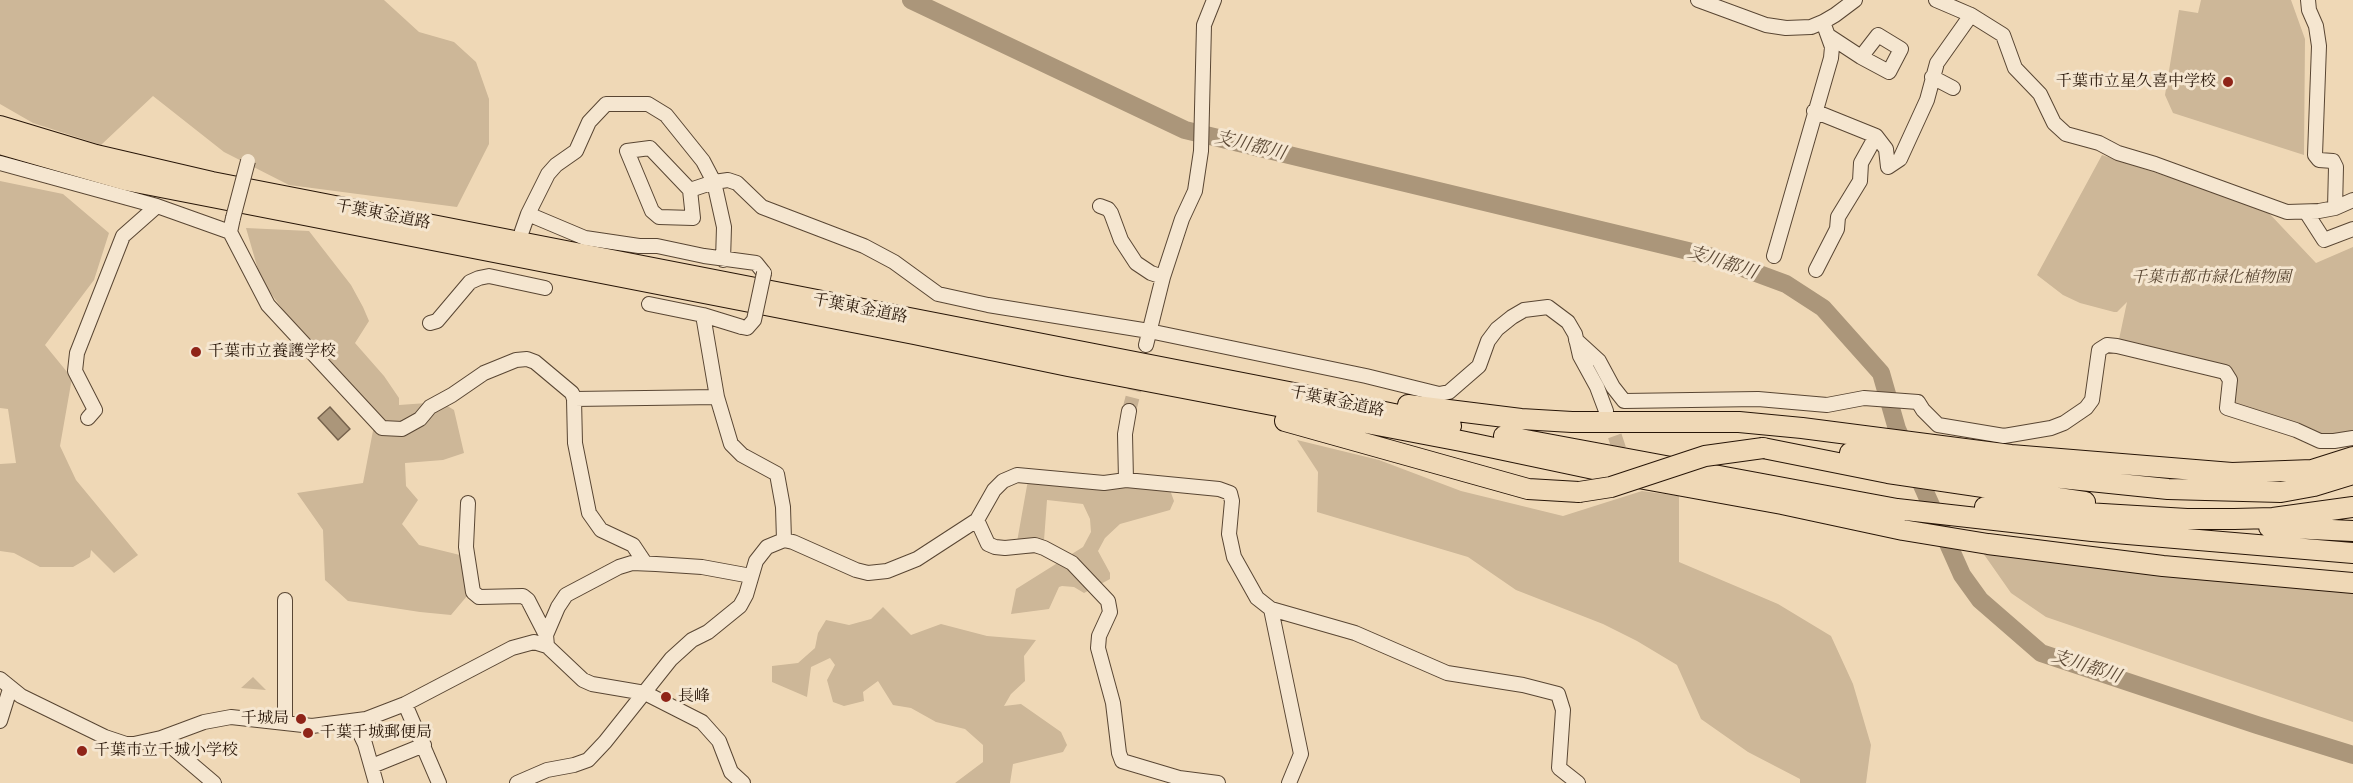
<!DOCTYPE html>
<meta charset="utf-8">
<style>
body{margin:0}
canvas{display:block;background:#efd8b6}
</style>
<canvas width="2353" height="783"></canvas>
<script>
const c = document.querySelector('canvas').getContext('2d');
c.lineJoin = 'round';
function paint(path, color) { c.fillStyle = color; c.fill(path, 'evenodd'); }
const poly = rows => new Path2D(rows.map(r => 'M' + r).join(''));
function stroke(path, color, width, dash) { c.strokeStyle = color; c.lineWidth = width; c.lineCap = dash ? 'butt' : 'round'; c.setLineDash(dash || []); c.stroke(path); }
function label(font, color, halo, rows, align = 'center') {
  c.font = font + ' "IM FELL Great Primer","Noto Serif JP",serif'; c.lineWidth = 6; c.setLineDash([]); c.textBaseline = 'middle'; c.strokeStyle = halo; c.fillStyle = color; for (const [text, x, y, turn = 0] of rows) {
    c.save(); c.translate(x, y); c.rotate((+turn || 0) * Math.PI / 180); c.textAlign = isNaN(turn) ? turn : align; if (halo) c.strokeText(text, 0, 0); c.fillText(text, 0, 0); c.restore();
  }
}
paint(poly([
 [0,0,384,0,419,32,454,42,476,62,489,99,489,144,457,207,289,185,224,152,153,96,101,145,33,123,0,104],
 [2201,0,2291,0,2305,39,2304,155,2173,113,2165,95,2179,10,2198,13],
 [2102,155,2265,209,2316,263,2353,247,2353,434,2330,437,2234,404,2234,376,2118,344,2127,302,2117,312,2114,312,2080,303,2063,295,2037,275],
 [0,181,63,194,109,233,94,280,45,345,72,378,60,446,76,480,138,555,114,573,91,550,90,557,73,567,40,567,14,553,0,551,0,464,16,463,8,409,0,408],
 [246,228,309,231,351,285,363,307,369,321,355,343,384,376,399,398,399,405,441,402,454,410,464,453,443,460,405,463,406,486,418,500,402,524,419,545,460,555,473,589,451,615,420,612,348,601,325,580,323,530,297,493,363,483,376,415,303,337,261,280],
 [1297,440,1379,460,1461,491,1563,516,1642,491,1679,496,1679,562,1778,604,1831,636,1853,684,1871,745,1866,783,1800,783,1800,779,1748,752,1701,719,1677,665,1637,641,1603,624,1516,590,1468,557,1317,512,1318,472],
 [1028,480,1094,490,1124,485,1170,490,1174,501,1170,510,1120,524,1105,538,1098,551,1110,573,1110,579,1084,593,1074,587,1062,586,1059,587,1049,609,1011,614,1016,589,1083,547,1091,532,1090,519,1083,504,1047,500,1043,554,1015,553],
 [1983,553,2353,591,2353,722,2046,617,2011,593],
 [883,607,911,635,941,624,987,636,1036,640,1024,656,1025,681,1011,694,1004,706,1021,704,1061,732,1067,745,1063,752,1013,764,1010,783,955,783,983,762,983,745,965,729,936,722,911,708,893,705,878,681,863,692,864,701,844,706,833,702,827,680,835,665,830,658,811,667,807,697,772,682,772,666,798,663,815,648,818,633,826,620,849,625,871,619],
 [253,677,266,690,241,688]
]), '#cdb798');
const water = poly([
 [330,407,350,429,338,440,318,418,330,407]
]);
paint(water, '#ab967a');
stroke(water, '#76624c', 1.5);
stroke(poly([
 [911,0,1185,130,1713,257,1786,284,1823,308,1881,373,1897,429,1962,575,1980,600,2041,653,2257,725,2353,755]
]), '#ab967a', 18);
stroke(poly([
 [1129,411,1146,345],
 [1608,416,1624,463]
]), '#c7b193', 14, [14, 7]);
const minor = poly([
 [1698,0,1766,25,1786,28,1811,27,1823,22,1835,15,1855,0],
 [1936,0,1971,15,2003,35,2015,68,2040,94,2054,123,2066,134,2099,143,2118,153,2155,164,2287,212,2319,211,2335,208,2353,200],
 [2308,0,2309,10,2316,26,2319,46,2315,155,2319,160,2333,161,2336,167,2335,208],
 [1829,36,1861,57,1889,72,1901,49,1878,35,1861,57],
 [1932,77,1953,88],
 [1814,111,1876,136,1886,149,1888,167,1900,159,1927,100,1937,63,1971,15],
 [650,148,690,190,693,218,659,217,652,211,627,151,650,148],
 [0,163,157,206,230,232],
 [690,190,714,182,728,180,737,183,762,207,864,246,894,262,938,294,988,305,1149,331,1366,376,1439,394,1449,392,1479,366,1488,341,1497,329,1512,317,1524,310,1548,307,1568,322,1575,334,1580,356,1597,387,1606,411],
 [1100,206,1108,209,1111,213,1121,240,1136,263,1151,273,1163,277],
 [2306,212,2324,240,2353,229],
 [528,214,585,238,639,246,657,246,704,256,756,263,764,273],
 [233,218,230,232,268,305,382,428,402,429,420,419,430,407,452,395,484,373,516,360,527,359,535,362,572,393,574,399,575,443,589,513,601,530,633,545,645,563],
 [522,231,528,214,548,174,556,165,576,151,589,122,606,104,648,104,666,115,703,161,714,182,724,227,723,260],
 [1774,256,1831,58,1832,47,1823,22],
 [1816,270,1837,229,1838,217,1860,181,1861,163,1876,136],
 [649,304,703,315],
 [430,323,437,321,470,282,479,278,489,276,545,288],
 [742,327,703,315,717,397,731,444,742,455,777,474,783,507,784,540],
 [1576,340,1599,361,1613,387,1624,401,1758,399,1827,405,1864,398,1918,402,1923,410,1938,425,2004,436,2051,428,2064,423,2086,408,2092,400,2099,350,2107,345,2117,346,2225,372,2230,380,2227,408,2296,430,2320,441,2334,441,2353,438],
 [1146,345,1163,277,1182,219,1195,191,1201,151,1204,25,1214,0],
 [574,399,717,397],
 [88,418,95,410,75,371,77,353,123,236,157,206],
 [1126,480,1125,434,1129,411],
 [468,503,466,547,473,592,479,597,523,596,528,600,546,635],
 [977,520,988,544,995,547,1005,548,1035,545,1044,548,1072,563,1108,601,1110,612,1099,636,1098,648,1113,703,1119,753,1122,761,1179,778,1218,783],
 [285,600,285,723],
 [1271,609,1301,754,1289,783],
 [547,646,546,635,558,607,566,595,619,567,632,563,656,564,702,567,751,576],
 [0,679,21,696,105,737,126,744,134,744,161,738,204,722,231,717,312,726,366,719,405,704,512,648,534,642,547,646,583,680,592,684,645,693,702,722,719,741,731,772,743,783],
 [405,704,439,783],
 [0,721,10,689],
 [354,721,365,744,376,783],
 [161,738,214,783],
 [372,766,424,745],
 [517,783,547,770,574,765,588,760,605,742,671,659,692,640,708,632,740,606,746,595,756,561,767,547,784,540,793,542,856,570,868,573,887,571,917,559,977,520,994,490,1003,481,1017,475,1104,483,1126,480,1219,489,1230,493,1232,501,1229,534,1234,557,1257,598,1271,609,1355,633,1447,673,1523,685,1558,694,1563,710,1559,768,1578,783]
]);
const highway = poly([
 [0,126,96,155,212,182,1299,394,1451,426],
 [0,144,125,180,914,334,1068,366,1461,441,1622,475,1782,504,1903,530,1988,544,2163,566,2353,583],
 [1408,405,1521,419,1572,422,1739,422,1802,428,2011,455,2232,473,2312,470,2353,457],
 [1285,421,1528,489,1579,492],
 [1504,436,1897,509,2092,531,2353,553],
 [1763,448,1888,473,2085,502],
 [1850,453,1964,468,2168,489,2281,492,2314,486,2353,474],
 [1985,507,2187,519,2234,519,2273,518,2353,507],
 [2269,527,2353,531]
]);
stroke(minor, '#594633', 16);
stroke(highway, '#271507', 22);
stroke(minor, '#f5e6d0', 14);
stroke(highway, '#efd8b6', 20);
const minorBridge = poly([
 [233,218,248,161],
 [742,327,747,328,754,320,764,273]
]);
const highwayBridge = poly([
 [1579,492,1611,487,1705,456,1763,448]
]);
stroke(minorBridge, '#594633', 16, []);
stroke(highwayBridge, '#271507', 22, []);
stroke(minorBridge, '#f5e6d0', 14);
stroke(highwayBridge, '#efd8b6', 20);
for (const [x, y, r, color] of [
 [2228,82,6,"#8f2418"],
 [196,352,6,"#8f2418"],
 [666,697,6,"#8f2418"],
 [301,719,6,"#8f2418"],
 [308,733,6,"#8f2418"],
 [82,751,6,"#8f2418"]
]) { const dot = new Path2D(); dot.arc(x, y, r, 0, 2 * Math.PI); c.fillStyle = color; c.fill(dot); stroke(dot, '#f5e6d0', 2); }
label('16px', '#271507', '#f5e6d0', [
 ["千葉市立星久喜中学校",2216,82,"right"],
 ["千葉市立養護学校",208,352],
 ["長峰",678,697],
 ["千城局",289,719,"right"],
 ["千葉千城郵便局",320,733],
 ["千葉市立千城小学校",94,751]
], 'left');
label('16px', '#271507', '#f5e6d0', [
 ["千葉東金道路",383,215,11],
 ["千葉東金道路",860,309,11],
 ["千葉東金道路",1337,402,12]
]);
label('italic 16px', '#594632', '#f5e6d0', [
 ["千葉市都市緑化植物園",2211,278]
]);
label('italic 18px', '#5c4935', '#f5e6d0', [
 ["支川都川",1250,146,14],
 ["支川都川",1722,263,18],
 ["支川都川",2086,667,18]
]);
</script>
